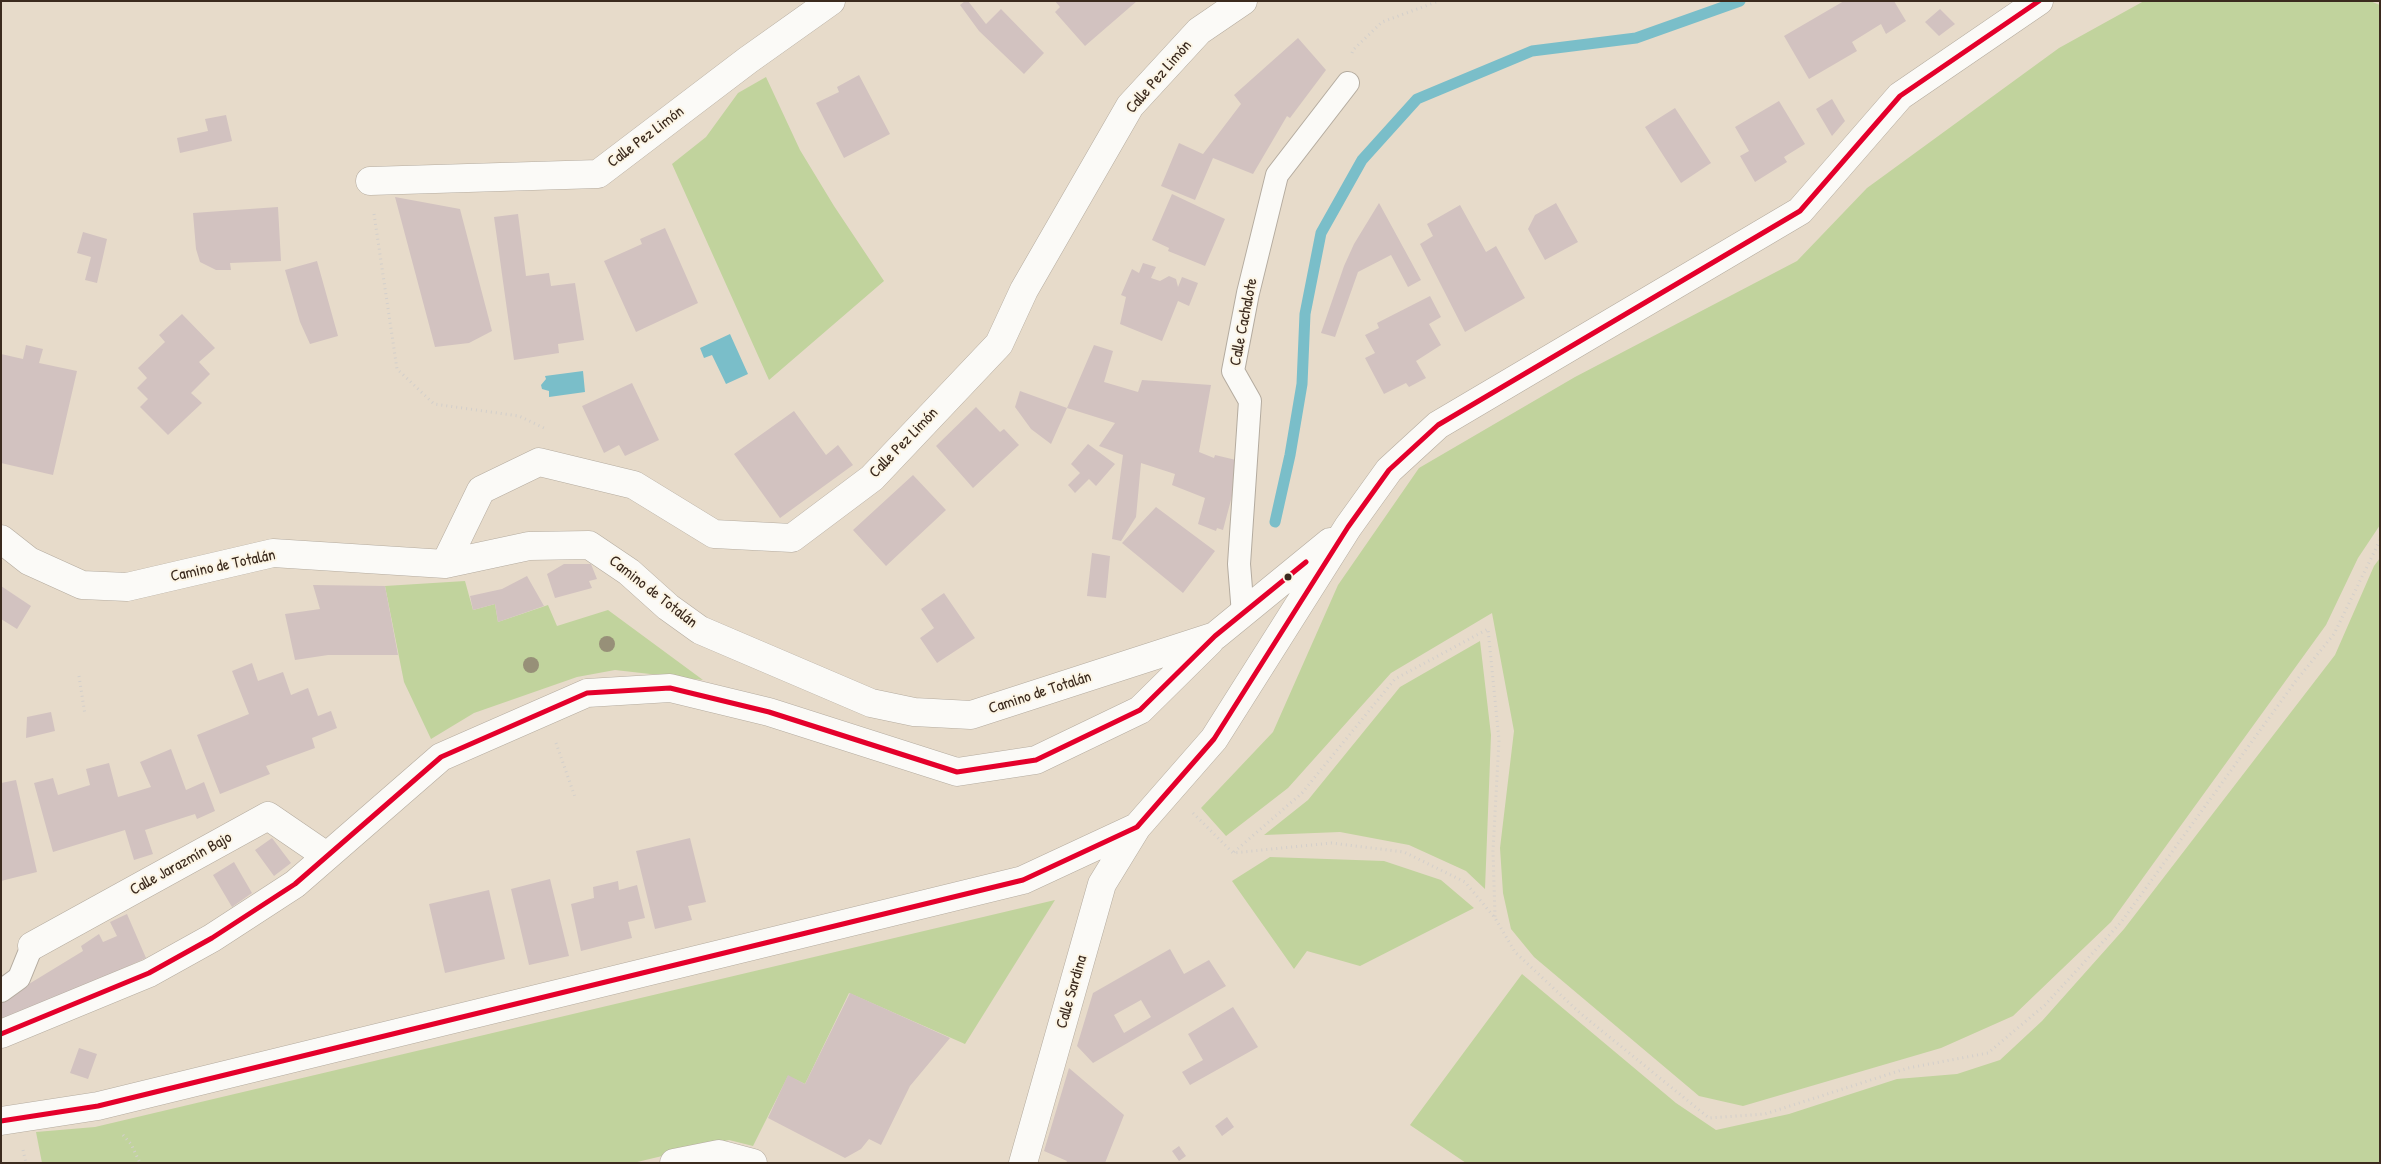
<!DOCTYPE html>
<meta charset="utf-8">
<style>
body{margin:0}
#map{position:relative;width:2381px;height:1164px;overflow:hidden;background:#e7dbca;font-family:"Patrick Hand",sans-serif}
canvas{display:block}
.frame{position:absolute;inset:0;border:2px solid #3b2a1e;pointer-events:none}
</style>
<div id="map">
<canvas width="2381" height="1164"></canvas>
<div class="frame"></div>
</div>
<script>
const c = document.querySelector('canvas').getContext('2d');
c.lineJoin = 'round';
function paint(path, color) { c.fillStyle = color; c.fill(path, 'evenodd'); }
const poly = rows => new Path2D(rows.map(r => 'M' + r).join(''));
function stroke(path, color, width, dash) { c.strokeStyle = color; c.lineWidth = width; c.lineCap = dash ? 'butt' : 'round'; c.setLineDash(dash || []); c.stroke(path); }
function label(font, color, halo, rows, align = 'center') {
  c.font = font + ' "Patrick Hand",sans-serif'; c.lineWidth = 4; c.setLineDash([]); c.textBaseline = 'middle'; c.strokeStyle = halo; c.fillStyle = color; for (const [text, x, y, turn = 0] of rows) {
    c.save(); c.translate(x, y); c.rotate((+turn || 0) * Math.PI / 180); c.textAlign = isNaN(turn) ? turn : align; if (halo) c.strokeText(text, 0, 0); c.fillText(text, 0, 0); c.restore();
  }
}
paint(poly([
 [2144,1,2370,1,2380,5,2380,525,2358,558,2326,625,2111,922,2013,1016,1941,1048,1743,1106,1699,1096,1534,957,1511,929,1503,893,1500,848,1514,731,1492,613,1391,673,1288,788,1226,836,1201,808,1273,732,1338,585,1419,468,1575,377,1797,261,1867,188,2059,48],
 [766,77,800,150,834,206,884,281,769,380,672,164,706,137,738,93],
 [2380,558,2380,1163,1466,1163,1410,1125,1522,974,1676,1103,1716,1130,1789,1114,1897,1079,1957,1074,2000,1060,2042,1021,2124,929,2335,655,2374,566],
 [465,581,473,610,495,604,498,622,548,605,557,626,608,610,703,680,615,670,577,677,474,713,431,739,404,682,385,586],
 [1480,641,1491,735,1485,889,1466,871,1409,845,1340,832,1264,835,1308,800,1400,687],
 [1270,857,1384,861,1441,880,1474,908,1360,966,1307,951,1294,969,1232,881],
 [1055,900,965,1044,849,993,805,1084,788,1076,753,1146,729,1140,633,1163,42,1163,36,1132,95,1127]
]), '#c1d39d');
paint(poly([
 [730,334,748,374,726,384,712,355,704,358,700,348],
 [583,371,585,392,549,397,549,391,542,389,541,385,546,379,545,376]
]), '#7abec9');
stroke(poly([
 [1275,522,1290,455,1302,384,1305,314,1321,233,1362,160,1417,99,1532,51,1636,38,1740,1]
]), '#7abec9', 11);
paint(poly([
 [965,1,968,1,986,24,1001,9,1044,53,1024,74,979,31,960,5],
 [1055,1,1137,1,1085,46,1055,12,1060,7],
 [1844,1,1894,1,1906,21,1886,34,1881,24,1852,42,1857,51,1809,79,1784,36],
 [1940,9,1955,24,1939,36,1925,22],
 [1298,38,1326,70,1290,118,1287,116,1253,174,1213,158,1195,200,1161,186,1179,143,1203,154,1241,104,1234,95],
 [859,75,890,134,844,158,816,103,839,92,837,87],
 [1832,99,1845,121,1832,136,1816,109],
 [1779,101,1805,144,1784,157,1787,162,1755,182,1740,156,1749,151,1735,127],
 [1675,108,1711,163,1681,183,1645,127],
 [226,115,232,141,180,153,177,138,208,131,205,119],
 [1172,194,1225,219,1205,266,1168,251,1169,248,1152,240],
 [395,197,460,209,492,331,469,343,435,347],
 [1379,203,1421,280,1408,287,1391,255,1358,272,1335,337,1321,333,1344,266,1354,244],
 [1556,203,1578,242,1545,260,1528,229,1535,215],
 [1460,205,1486,252,1496,246,1525,298,1465,332,1420,244,1433,236,1427,224],
 [278,207,281,261,230,263,231,270,216,270,200,262,196,249,193,213],
 [518,214,526,276,549,273,551,286,575,283,584,340,558,344,559,353,514,360,494,217],
 [665,228,698,303,636,332,604,261,642,244,640,239],
 [83,232,107,239,97,283,85,280,91,257,77,253],
 [317,261,338,336,310,344,300,322,285,270],
 [1143,263,1156,267,1151,278,1160,281,1169,276,1176,279,1178,287,1182,277,1198,283,1189,306,1178,301,1162,341,1120,324,1126,297,1121,295,1132,269,1139,273],
 [1430,296,1441,317,1429,324,1441,345,1416,361,1426,378,1409,387,1406,383,1384,394,1365,358,1375,353,1365,335,1379,328,1377,323],
 [182,314,215,348,199,362,210,374,191,393,202,403,168,435,140,407,148,399,137,388,147,378,138,368,165,342,159,335],
 [26,345,43,349,39,363,77,371,53,475,1,463,1,354,23,359],
 [1094,345,1113,351,1104,382,1138,392,1142,380,1211,385,1199,452,1214,458,1215,455,1236,460,1232,496,1223,530,1217,528,1216,531,1198,524,1205,498,1172,485,1175,474,1141,463,1136,517,1121,541,1112,539,1123,455,1099,446,1115,423,1067,408],
 [632,383,659,440,625,456,619,445,604,453,582,406],
 [1020,391,1067,408,1051,444,1031,429,1015,407],
 [976,407,1000,432,1004,429,1019,445,973,488,936,446],
 [794,411,826,455,838,445,853,465,780,518,734,454],
 [1088,444,1115,464,1096,486,1089,479,1075,493,1068,485,1080,473,1071,464],
 [913,475,946,510,886,566,853,530],
 [1156,507,1215,551,1183,593,1122,543],
 [1092,553,1110,556,1106,598,1087,596],
 [564,564,591,564,597,579,589,581,592,588,555,598,547,574],
 [527,576,544,606,498,622,495,604,473,610,470,596,502,589],
 [313,585,385,586,398,655,328,655,295,660,285,614,320,609],
 [1,586,31,606,17,629,1,619],
 [944,593,975,638,937,663,920,638,934,628,921,609],
 [252,663,258,681,283,672,291,695,308,688,318,716,331,711,337,728,312,738,315,748,266,766,270,774,220,794,197,735,249,714,232,671],
 [51,712,55,731,26,738,27,717],
 [171,749,186,790,204,782,215,811,197,819,195,814,145,830,153,854,134,860,125,830,53,852,34,783,53,778,58,795,90,785,86,769,109,763,118,797,151,787,140,762],
 [16,780,37,872,1,881,1,783],
 [272,838,291,863,274,876,255,850],
 [690,838,706,902,688,906,692,920,655,929,636,851],
 [234,862,252,893,232,907,213,875],
 [550,879,569,956,529,965,511,889],
 [618,881,619,890,637,885,645,918,628,922,632,938,581,951,571,904,594,898,593,887],
 [489,890,505,959,445,973,429,904],
 [127,914,146,958,1,1024,1,1001,83,951,81,946,99,934,103,942,117,936,110,922],
 [1170,949,1184,974,1209,960,1226,986,1093,1063,1077,1046,1093,993],
 [1141,1000,1151,1017,1124,1033,1114,1015],
 [850,993,950,1038,910,1086,881,1145,869,1139,861,1149,845,1158,768,1118,788,1075,805,1084],
 [1233,1007,1258,1047,1190,1085,1182,1072,1203,1060,1188,1034],
 [79,1048,97,1054,88,1079,70,1073],
 [1069,1068,1124,1115,1105,1163,1066,1163,1067,1161,1044,1151],
 [1227,1117,1234,1127,1222,1136,1215,1126],
 [1179,1146,1186,1156,1179,1161,1172,1151]
]), '#d2c2c0');
const service = poly([
 [1243,614,1239,564,1250,401,1233,371,1248,293,1277,175,1348,83],
 [1,991,19,978,32,946]
]);
const minor = poly([
 [370,181,598,174,748,60,831,1],
 [1,539,29,561,82,585,127,587,273,553,445,564,529,546,589,545,629,572,668,607,700,630,871,703,914,712,971,715,1215,636,1330,542],
 [445,564,481,490,539,462,634,485,714,534,792,538,872,478,999,344,1024,290,1130,106,1199,31,1243,1],
 [32,946,268,816,325,855],
 [1,1034,149,973,212,938,295,884,441,757,587,693,670,688,769,712,957,772,1036,760,1140,710,1210,641],
 [1,1121,98,1106,1023,880,1137,827,1214,739,1348,527,1389,470,1438,425,1800,211,1900,96,2039,1],
 [674,1163,719,1154,753,1163],
 [1023,1163,1102,884,1137,827]
]);
stroke(service, '#b4ab9f', 24);
stroke(minor, '#b4ab9f', 29);
stroke(poly([
 [1352,53,1353,50,1382,22,1439,1],
 [374,214,397,369,434,404,519,416,544,428],
 [79,676,85,715],
 [556,743,575,797],
 [1193,813,1233,853,1331,843,1404,852,1465,882,1495,918,1515,952,1580,1013,1709,1118,1765,1114,1908,1068,1988,1053,2045,1005,2122,921,2295,682,2334,634,2380,540],
 [1234,852,1302,793,1395,679,1488,629,1499,740,1493,851,1495,917],
 [123,1135,131,1144,140,1163],
 [23,1150,26,1163]
]), '#d3cfcb', 3, [1, 4]);
stroke(service, '#fbfaf7', 22);
stroke(minor, '#fbfaf7', 28);
stroke(poly([
 [1,1034,149,973,212,938,295,884,441,757,587,693,670,688,769,712,957,772,1036,760,1140,710,1215,636,1306,562],
 [1,1121,98,1106,1023,880,1137,827,1214,739,1348,527,1389,470,1438,425,1800,211,1900,96,2039,1]
]), '#e4002b', 5);
c.fillStyle = '#979078';
for (const [x, y] of [
 [607,644],
 [531,665]
]) { c.beginPath(); c.arc(x, y, 8, 0, 2 * Math.PI); c.fill(); }
for (const [x, y, r, color] of [
 [1288,577,4.5,"#3b2a1e"]
]) { const dot = new Path2D(); dot.arc(x, y, r, 0, 2 * Math.PI); c.fillStyle = color; c.fill(dot); stroke(dot, '#fcf5e5', 2); }
label('16px', '#3b2a1e', '#fcf5e5', [
 ["Calle Pez Limón",1159,77,-49],
 ["Calle Pez Limón",646,137,-37],
 ["Calle Cachalote",1244,322,-79],
 ["Calle Pez Limón",904,443,-46],
 ["Camino de Totalán",223,566,-12],
 ["Camino de Totalán",653,592,38],
 ["Camino de Totalán",1040,693,-18],
 ["Calle Jarazmín Bajo",181,864,-29],
 ["Calle Sardina",1072,992,-74]
]);
</script>
